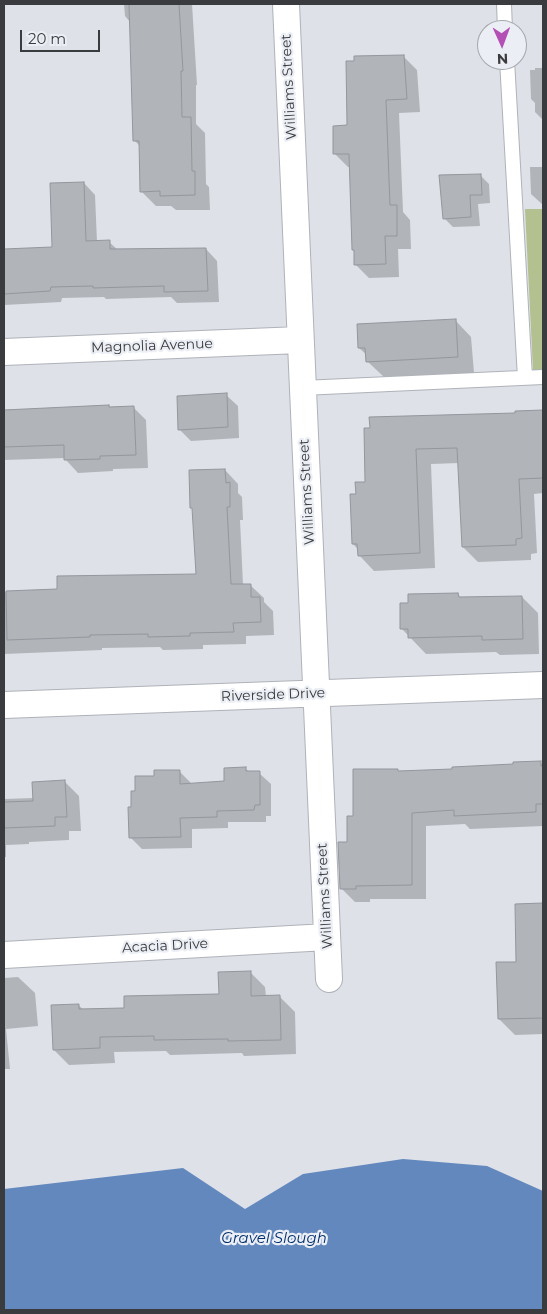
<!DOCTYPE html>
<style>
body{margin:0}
#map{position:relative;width:547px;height:1314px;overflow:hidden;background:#dee1e8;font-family:Montserrat,sans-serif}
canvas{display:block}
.frame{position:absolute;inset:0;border:5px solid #3a3b3e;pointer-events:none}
.north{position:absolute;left:477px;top:20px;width:50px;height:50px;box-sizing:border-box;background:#ebeff5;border:1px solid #a4a7ac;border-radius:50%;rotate:178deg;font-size:14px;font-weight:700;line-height:20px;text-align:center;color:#3a3b3e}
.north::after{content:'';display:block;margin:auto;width:18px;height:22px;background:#b450b5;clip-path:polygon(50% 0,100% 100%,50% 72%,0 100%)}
.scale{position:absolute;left:20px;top:30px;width:80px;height:22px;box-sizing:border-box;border:2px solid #3a3b3e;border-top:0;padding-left:6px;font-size:15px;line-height:18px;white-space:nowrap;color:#3a3b3e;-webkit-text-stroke:4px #ebeff5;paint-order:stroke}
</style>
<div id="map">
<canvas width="547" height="1314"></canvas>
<div class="frame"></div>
<div class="north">N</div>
<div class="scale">20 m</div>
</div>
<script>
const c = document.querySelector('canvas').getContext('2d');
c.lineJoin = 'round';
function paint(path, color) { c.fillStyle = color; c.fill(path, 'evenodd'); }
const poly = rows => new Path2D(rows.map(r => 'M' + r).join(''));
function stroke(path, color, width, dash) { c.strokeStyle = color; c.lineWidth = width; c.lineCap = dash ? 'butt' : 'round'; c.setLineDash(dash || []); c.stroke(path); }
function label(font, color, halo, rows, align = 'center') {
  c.font = font + ' Montserrat,sans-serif'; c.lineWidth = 4.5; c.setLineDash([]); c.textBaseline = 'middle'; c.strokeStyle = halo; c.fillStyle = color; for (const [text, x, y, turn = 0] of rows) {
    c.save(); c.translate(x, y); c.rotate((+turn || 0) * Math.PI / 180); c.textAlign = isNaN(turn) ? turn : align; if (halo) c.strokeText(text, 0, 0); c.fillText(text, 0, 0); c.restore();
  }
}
paint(poly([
 [525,209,543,209,543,377,533,370]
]), '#b2c18f');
paint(poly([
 [403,1159,487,1166,543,1191,543,1310,4,1310,4,1189,183,1168,245,1209,303,1174]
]), '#6388bd');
paint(poly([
 [124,4,192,4,197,85,196,85,196,124,205,133,206,184,209,187,210,210,176,210,171,206,156,206,141,191,141,147,135,141,131,23,125,16],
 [403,56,417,70,420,112,399,113,403,212,410,220,411,249,398,249,399,277,369,278,355,264,355,251,353,250,351,167,348,167,335,154,349,126],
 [535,68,543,68,543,120,535,112,535,103,531,99,530,70,535,70],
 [530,167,543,167,543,205,531,194],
 [480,175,489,184,490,203,478,204,480,226,453,227,444,218],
 [84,183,95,195,97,242,109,242,118,250,206,249,217,261,219,302,177,303,171,297,106,299,104,297,62,298,61,302,4,305,4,251,54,248],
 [455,320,471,337,474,373,384,377,367,361,367,355,359,348],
 [226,395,238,406,239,438,191,441,179,429],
 [109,406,111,408,133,407,146,420,148,468,113,469,113,471,78,473,66,460,65,458,4,460,4,410],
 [543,411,543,493,534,494,537,553,531,554,531,560,478,562,463,547,459,463,431,464,435,568,374,571,359,555,358,549,353,544,357,495,366,483,366,429,516,414,516,412],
 [225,470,238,484,238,493,242,497,243,520,240,520,243,585,250,585,264,598,264,602,273,611,274,635,246,636,246,644,203,645,203,649,163,650,160,647,102,648,102,650,4,654,4,592,59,590,197,575,194,510,191,507],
 [458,595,461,598,522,597,538,613,539,654,500,655,496,652,426,654,402,629],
 [540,762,543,765,543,826,470,829,465,824,426,826,426,899,370,899,370,902,355,902,341,888,348,843,354,817,397,770,400,772,454,770],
 [246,769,250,773,259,773,271,784,271,816,266,816,266,822,228,822,228,828,192,829,192,848,142,849,130,837,133,809,136,792,155,777,179,771,191,783,191,784,225,783],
 [65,782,79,796,81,831,69,831,69,840,29,842,29,844,6,845,6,857,4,857,4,799,34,798],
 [516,905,543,905,543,1034,515,1035,499,1019,517,963],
 [250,972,265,987,266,997,280,997,295,1012,296,1054,244,1056,242,1053,170,1055,166,1051,114,1052,115,1063,69,1065,54,1050,78,1005,84,1010,125,1009,220,995],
 [18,977,35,993,38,1026,6,1029,10,1069,4,1069,4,978]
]), '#0003');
const building = poly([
 [129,4,179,4,183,71,181,71,182,117,191,117,192,171,195,171,195,195,160,196,160,191,140,192,139,141,133,141,129,4],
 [404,55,407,99,386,100,390,205,397,205,397,236,385,236,386,264,354,265,354,250,352,250,349,154,333,154,333,126,347,125,346,61,354,61,354,56,404,55],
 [481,174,482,195,470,195,471,217,443,219,439,175,481,174],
 [84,182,86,241,110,240,110,249,206,248,208,291,164,292,164,286,93,288,93,286,51,287,50,291,4,294,4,249,52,247,50,183,84,182],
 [456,319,458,357,366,362,365,348,358,348,357,324,456,319],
 [227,393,228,427,178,430,177,396,227,393],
 [109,405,109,407,134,406,136,455,100,456,100,459,64,460,64,445,4,447,4,410,109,405],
 [543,410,543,478,519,479,522,538,516,539,516,545,462,547,457,448,416,449,420,553,358,556,357,544,352,544,350,494,356,494,355,482,365,482,364,428,370,428,369,417,515,413,515,411,543,410],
 [225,469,226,483,230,482,230,507,227,507,231,584,251,584,251,597,260,597,261,622,233,623,234,632,190,633,190,636,148,637,148,634,90,635,90,637,7,640,6,591,57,589,57,576,196,574,192,508,190,508,189,470,225,469],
 [458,593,459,597,522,596,523,639,482,640,482,636,408,638,408,629,400,629,400,603,408,603,408,594,458,593],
 [541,761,541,766,543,766,543,804,536,804,536,812,454,816,454,810,412,813,412,885,356,886,356,889,340,889,338,842,347,842,347,816,353,816,353,769,398,769,398,771,452,769,452,767,513,764,513,762,541,761],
 [246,767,246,771,260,771,260,805,255,805,254,810,217,811,217,817,180,818,181,837,129,838,128,807,131,807,131,791,135,791,135,776,154,776,154,770,180,770,180,784,224,781,224,768,246,767],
 [65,780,67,817,55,817,55,826,4,828,4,802,33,801,32,782,65,780],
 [543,903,543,1018,498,1019,496,962,516,962,515,904,543,903],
 [251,971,251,996,280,995,281,1040,228,1041,228,1039,154,1040,154,1036,100,1037,100,1048,53,1050,51,1005,79,1004,79,1009,124,1008,124,996,219,994,218,972,251,971]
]);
paint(building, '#b1b5ba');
stroke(building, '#93969c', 1);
const lane = poly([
 [504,4,505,30],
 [507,60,525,378],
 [302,388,543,377]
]);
const street = poly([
 [286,4,329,979],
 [4,352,300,340],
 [4,705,543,685],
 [4,955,327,937]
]);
stroke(lane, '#afb2b8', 16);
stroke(street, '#afb2b8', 28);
stroke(lane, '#fff', 14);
stroke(street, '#fff', 26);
label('14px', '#3a3b3e', '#ebeff5', [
 ["Williams Street",289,87,-93],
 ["Magnolia Avenue",152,346,-2],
 ["Williams Street",307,492,-93],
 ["Riverside Drive",273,695,-2],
 ["Williams Street",325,896,-93],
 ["Acacia Drive",165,946,-3]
]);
label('italic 15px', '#002f6e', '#ebeff5', [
 ["Gravel Slough",274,1239]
]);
</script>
